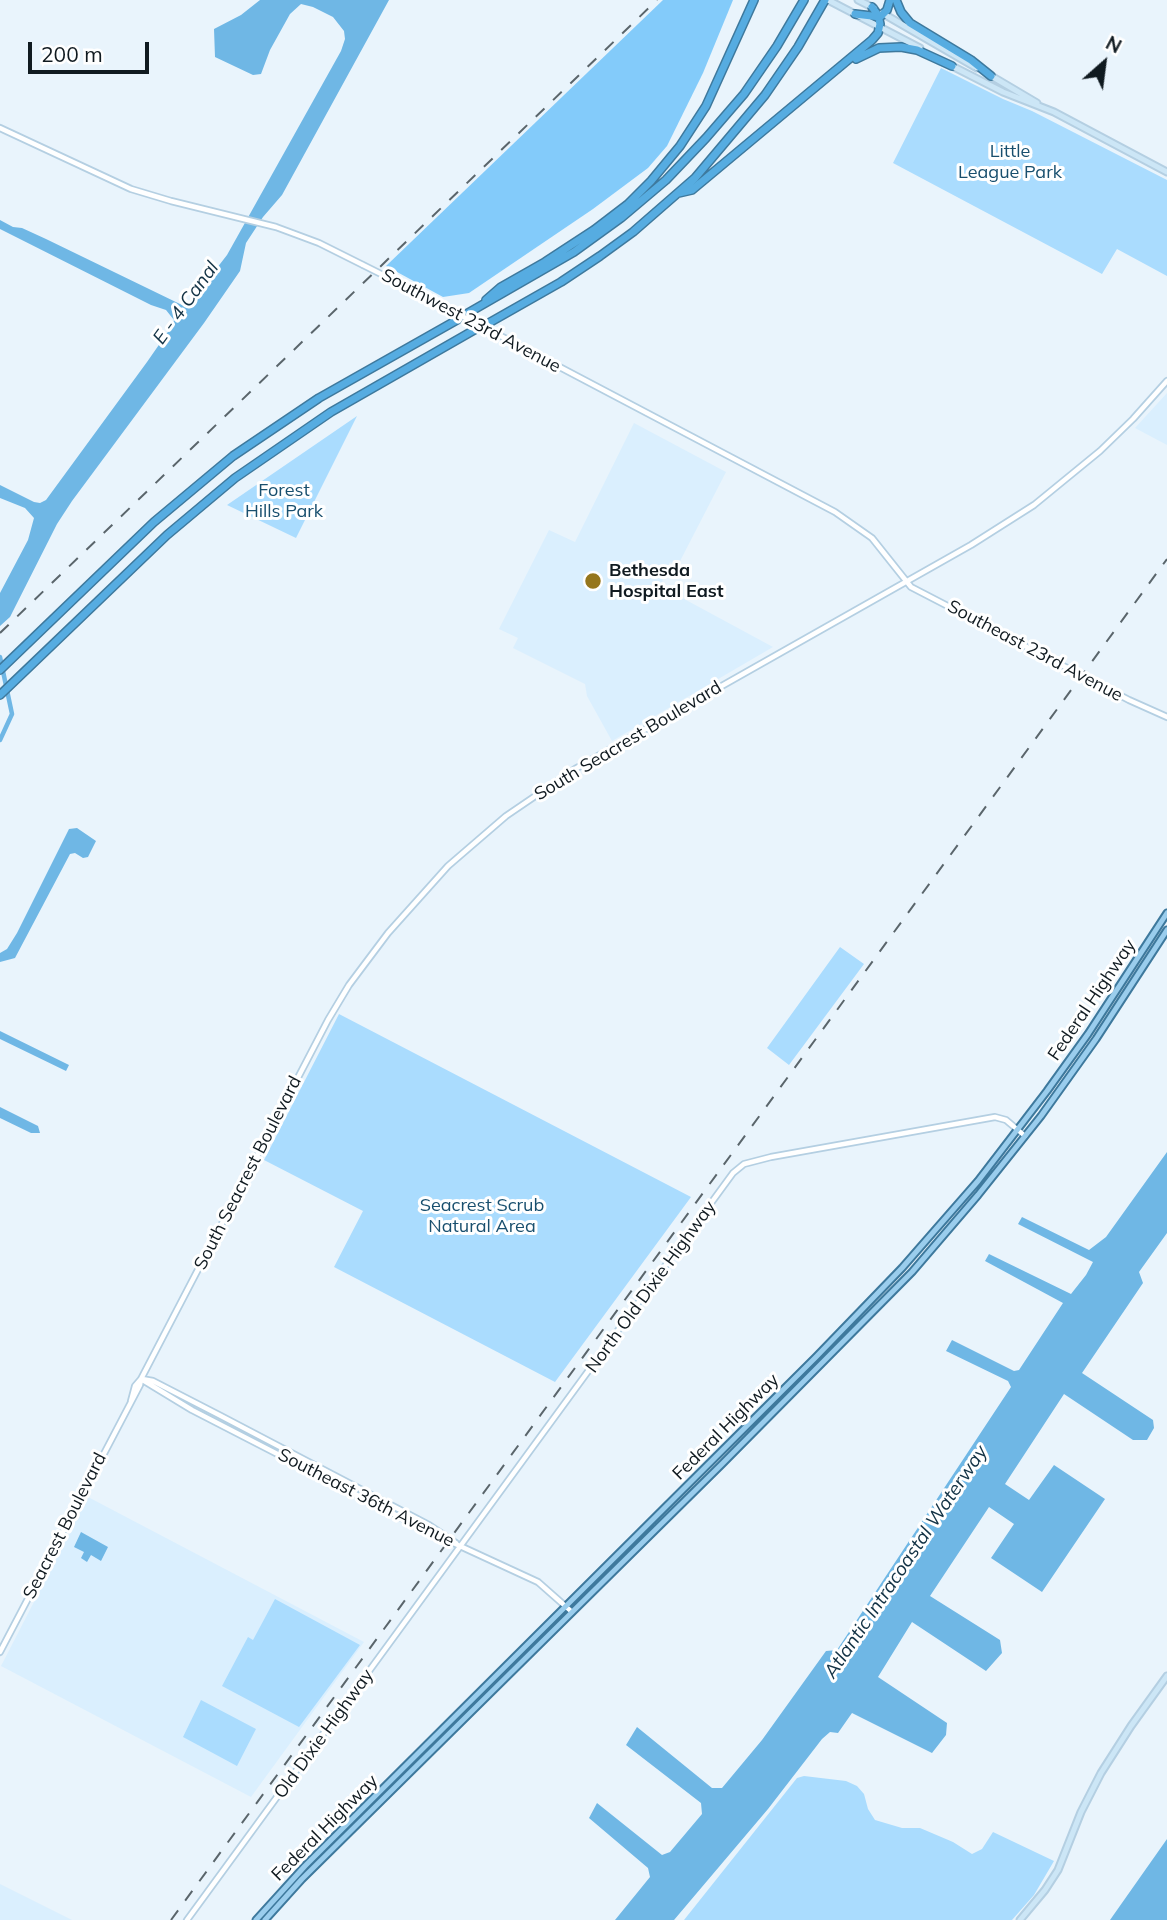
<!DOCTYPE html>
<style>
body{margin:0}
#map{position:relative;width:1167px;height:1920px;overflow:hidden;background:#e9f4fc;font-family:Mulish,sans-serif}
canvas{display:block}
.north{position:absolute;left:1069px;top:28px;width:70px;height:70px;-webkit-text-stroke:5px #fff;paint-order:stroke;rotate:28deg;font-size:19px;font-weight:700;line-height:28px;text-align:center;color:#101a20}
.north::after{content:'';display:block;margin:auto;width:24px;height:32px;background:#101a20;clip-path:polygon(50% 0,100% 100%,50% 72%,0 100%)}
.scale{position:absolute;left:28px;top:42px;width:121px;height:32px;box-sizing:border-box;border:4px solid #101a20;border-top:0;padding-left:9px;font-size:21px;line-height:24px;white-space:nowrap;color:#101a20;-webkit-text-stroke:5px #fff;paint-order:stroke}
</style>
<div id="map">
<canvas width="1167" height="1920"></canvas>
<div class="north">N</div>
<div class="scale">200 m</div>
</div>
<script>
const c = document.querySelector('canvas').getContext('2d');
c.lineJoin = 'round';
function paint(path, color) { c.fillStyle = color; c.fill(path, 'evenodd'); }
const poly = rows => new Path2D(rows.map(r => 'M' + r).join(''));
function stroke(path, color, width, dash) { c.strokeStyle = color; c.lineWidth = width; c.lineCap = dash ? 'butt' : 'round'; c.setLineDash(dash || []); c.stroke(path); }
function label(font, color, halo, rows, align = 'center') {
  c.font = font + ' Mulish,sans-serif'; c.lineWidth = 6; c.setLineDash([]); c.textBaseline = 'middle'; c.strokeStyle = halo; c.fillStyle = color; for (const [text, x, y, turn = 0] of rows) {
    c.save(); c.translate(x, y); c.rotate((+turn || 0) * Math.PI / 180); c.textAlign = isNaN(turn) ? turn : align; if (halo) c.strokeText(text, 0, 0); c.fillText(text, 0, 0); c.restore();
  }
}
paint(poly([
 [1167,393,1167,445,1135,428],
 [634,423,726,472,678,565,670,562,663,575,662,587,773,647,612,741,587,696,585,684,513,648,518,638,499,629,549,530,575,542],
 [88,1497,364,1642,251,1797,1,1666],
 [0,1884,72,1920,0,1920]
]), '#daeffe');
paint(poly([
 [941,68,1003,99,1032,111,1167,180,1167,276,1117,249,1102,274,893,163],
 [357,416,296,538,227,505],
 [840,947,864,964,789,1065,767,1048],
 [339,1014,691,1197,555,1382,334,1267,363,1211,264,1160],
 [275,1599,360,1645,299,1727,222,1686,248,1637,253,1640],
 [201,1700,256,1729,237,1766,183,1737],
 [804,1776,846,1781,857,1786,864,1794,868,1809,875,1820,902,1828,920,1828,953,1842,972,1854,982,1849,993,1832,1054,1861,1034,1895,1012,1920,684,1920,797,1778]
]), '#aadcfe');
paint(poly([
 [663,0,733,0,703,73,667,146,648,168,593,209,469,293,443,297,386,266]
]), '#83cbfa');
paint(poly([
 [260,0,389,0,282,195,263,217,246,243,240,271,204,323,72,501,57,524,10,617,0,626,0,593,28,540,34,518,25,508,0,498,0,485,34,502,40,503,46,500,147,362,172,326,174,320,166,310,151,305,0,229,0,220,13,227,22,228,46,239,182,305,189,304,227,255,341,51,345,39,344,31,333,17,313,7,301,4,290,14,270,50,261,74,253,75,215,57,214,29,241,15],
 [77,828,96,841,88,857,83,858,75,853,70,854,15,958,0,962,0,953,7,949,17,933,69,829],
 [0,1031,69,1065,66,1071,0,1039],
 [0,1107,38,1126,40,1133,31,1133,0,1118],
 [1167,1152,1167,1233,1139,1272,1143,1283,1082,1373,1153,1420,1154,1428,1147,1440,1133,1440,1064,1394,1005,1484,1029,1500,1054,1465,1105,1499,1042,1592,991,1558,1014,1524,989,1507,930,1596,1000,1640,1002,1653,986,1671,912,1622,878,1677,947,1723,946,1735,932,1753,852,1713,838,1733,830,1732,822,1739,768,1809,674,1920,615,1920,650,1877,648,1868,589,1818,597,1803,662,1855,670,1852,702,1814,701,1803,626,1745,637,1727,712,1788,722,1788,762,1740,826,1651,837,1650,1011,1387,1008,1381,946,1351,952,1340,1014,1371,1019,1370,1063,1303,985,1261,989,1254,1071,1294,1086,1275,1093,1262,1018,1224,1022,1217,1089,1250,1106,1237],
 [81,1532,108,1547,101,1561,91,1555,87,1562,81,1558,84,1552,74,1547],
 [1167,1839,1167,1920,1110,1920]
]), '#6fb7e5');
stroke(poly([
 [0,657,12,714,0,740]
]), '#6fb7e5', 4.5);
const tertiary = poly([
 [0,128,131,189,171,201,276,227,319,243,363,265],
 [387,277,444,307],
 [497,334,835,512,872,538,911,587,1129,700,1167,717],
 [141,1379,192,1410,421,1528,538,1582,572,1612],
 [142,1379,153,1381,221,1416,429,1525,456,1543],
 [131,1401,135,1386,141,1379,328,1020,349,985,388,933,448,866,506,816,575,769,971,545,1034,505,1100,451,1133,419,1167,381],
 [0,1652,140,1385,141,1379],
 [187,1920,733,1173,744,1164,771,1157,995,1117,1006,1120,1025,1136]
]);
const secondary = poly([
 [828,0,920,48],
 [858,0,874,8],
 [882,13,977,68],
 [950,65,1003,92,1054,112,1167,172],
 [988,74,1037,103],
 [1020,1920,1045,1890,1058,1870,1081,1812,1101,1773,1131,1726,1167,1676]
]);
const primary = poly([
 [256,1920,305,1866,816,1357,902,1268,978,1181,1047,1091,1088,1034,1167,913],
 [265,1920,302,1879,722,1464,912,1272,978,1195,1041,1116,1096,1039,1167,930]
]);
const motorway = poly([
 [896,0,901,12,910,23,971,60,991,76],
 [855,14,880,17,887,10,890,0],
 [856,59,879,48,901,47,917,50,952,66],
 [679,193,692,190,872,40,878,33,880,24,878,15,872,7],
 [486,300,501,287,545,262,594,230,628,204,651,181,680,146,706,106,754,0],
 [468,313,574,252,621,218,666,180,706,138,744,94,777,46,804,0],
 [487,324,561,282,600,256,633,232,695,178,765,95,798,47,825,0],
 [0,670,154,522,233,456,319,398,457,320],
 [0,695,167,535,235,478,331,412,476,329]
]);
stroke(tertiary, '#b4cfe2', 8);
stroke(secondary, '#b4cfe2', 9);
stroke(primary, '#3e799d', 9);
stroke(motorway, '#3e799d', 10);
stroke(tertiary, '#fff', 4.5);
stroke(secondary, '#cce6f6', 5);
stroke(primary, '#9acded', 5);
stroke(motorway, '#56ace1', 7);
stroke(poly([
 [0,633,657,0],
 [171,1920,1167,559]
]), '#5a656b', 2, [12, 12]);
const tertiaryBridge = poly([
 [363,265,387,277],
 [444,307,497,334]
]);
stroke(tertiaryBridge, '#b4cfe2', 8, []);
stroke(tertiaryBridge, '#fff', 4.5);
for (const [x, y, r, color] of [
 [593,581,9,"#95761d"]
]) { const dot = new Path2D(); dot.arc(x, y, r, 0, 2 * Math.PI); c.fillStyle = color; c.fill(dot); stroke(dot, '#fff', 2.5); }
label('18px', '#184f6e', '#fff', [
 ["Little",1010,152],
 ["League Park",1010,173],
 ["Forest",284,491],
 ["Hills Park",284,512],
 ["Seacrest Scrub",482,1206],
 ["Natural Area",482,1227]
]);
label('18px', '#101a20', '#fff', [
 ["Southwest 23rd Avenue",471,321,28],
 ["Southeast 23rd Avenue",1035,651,28],
 ["South Seacrest Boulevard",628,741,-31],
 ["Federal Highway",1092,1000,-56],
 ["South Seacrest Boulevard",248,1173,-63],
 ["North Old Dixie Highway",651,1287,-54],
 ["Federal Highway",726,1427,-45],
 ["Southeast 36th Avenue",366,1498,27],
 ["Seacrest Boulevard",65,1526,-63],
 ["Old Dixie Highway",324,1734,-54],
 ["Federal Highway",325,1828,-45]
]);
label('bold 18px', '#101a20', '#fff', [
 ["Bethesda",609,571],
 ["Hospital East",609,592]
], 'left');
label('italic 19px', '#123245', '#fff', [
 ["E - 4 Canal",186,303,-54],
 ["Atlantic Intracoastal Waterway",906,1562,-56]
]);
</script>
